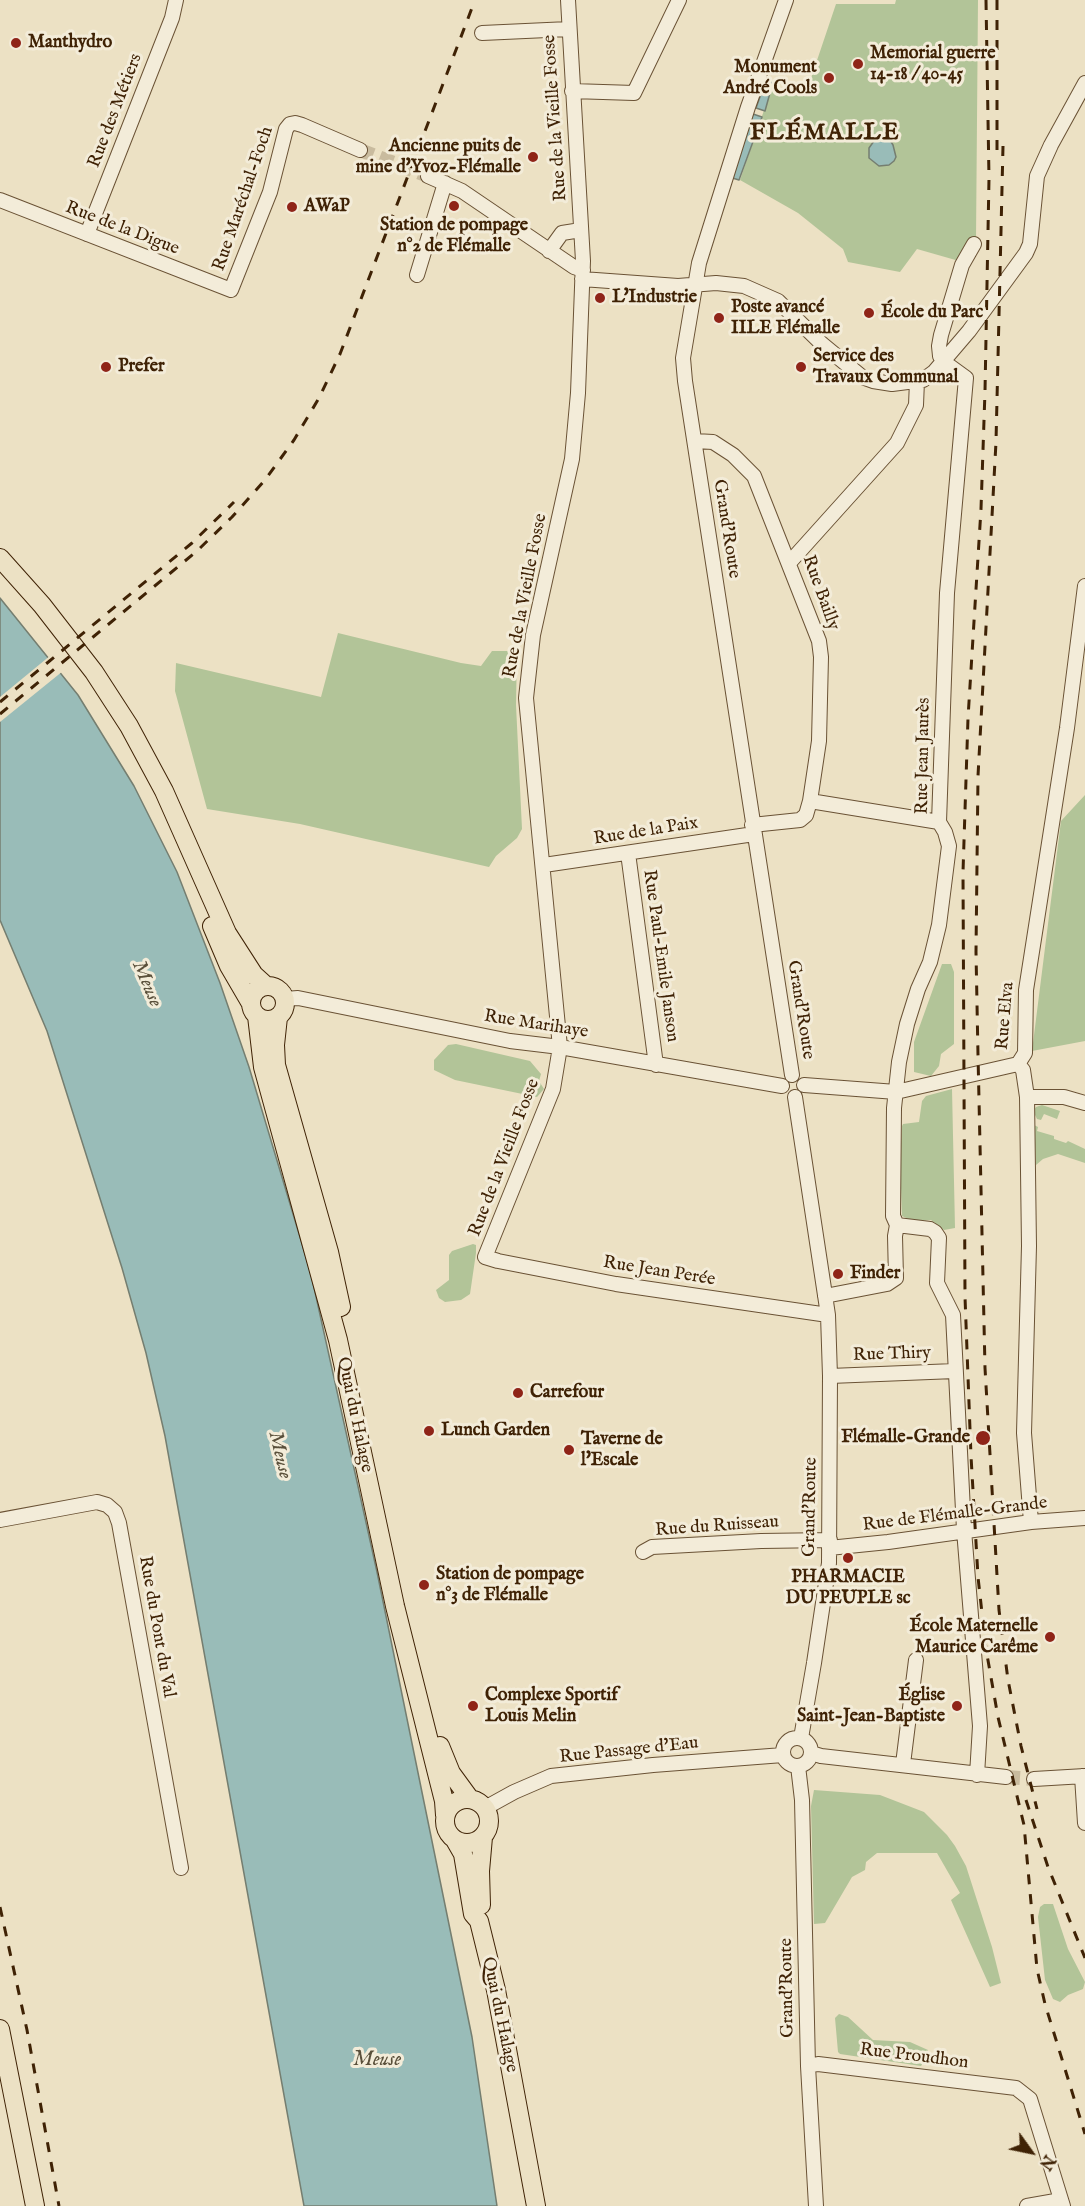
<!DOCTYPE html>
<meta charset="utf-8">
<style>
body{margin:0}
#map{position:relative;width:1085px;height:2206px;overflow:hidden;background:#ece1c4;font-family:"IM FELL English",serif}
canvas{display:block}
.north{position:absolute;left:1001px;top:2122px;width:60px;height:60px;-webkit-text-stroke:4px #f3ecd9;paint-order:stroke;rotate:123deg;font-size:16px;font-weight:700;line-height:24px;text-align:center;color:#3f2205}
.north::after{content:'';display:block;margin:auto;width:21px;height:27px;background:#3f2205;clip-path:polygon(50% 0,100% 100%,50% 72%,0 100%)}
</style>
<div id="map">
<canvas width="1085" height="2206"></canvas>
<div class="north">N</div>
</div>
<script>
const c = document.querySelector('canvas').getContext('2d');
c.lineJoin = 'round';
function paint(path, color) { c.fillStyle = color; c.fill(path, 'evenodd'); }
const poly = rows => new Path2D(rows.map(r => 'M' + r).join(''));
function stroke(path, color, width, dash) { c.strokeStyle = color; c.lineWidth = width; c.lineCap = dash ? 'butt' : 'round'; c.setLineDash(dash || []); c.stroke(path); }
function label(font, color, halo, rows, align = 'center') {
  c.font = font + ' "IM FELL English",serif'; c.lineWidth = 6; c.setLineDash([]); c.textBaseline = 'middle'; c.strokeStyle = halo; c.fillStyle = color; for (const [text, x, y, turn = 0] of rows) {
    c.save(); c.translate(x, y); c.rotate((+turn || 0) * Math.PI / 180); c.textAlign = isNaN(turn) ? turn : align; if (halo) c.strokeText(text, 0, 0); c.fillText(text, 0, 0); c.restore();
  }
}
paint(poly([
 [896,0,978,0,976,239,959,261,917,249,900,272,848,262,843,249,798,213,740,180,772,87,805,96,836,4,895,4],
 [338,633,461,663,481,666,492,651,517,651,516,705,522,829,517,838,496,856,489,867,300,824,207,809,175,691,176,663,321,697],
 [1085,795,1085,1041,1032,1051,1061,821],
 [942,964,951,964,954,972,954,1044,941,1054,939,1066,931,1076,914,1072,914,1042],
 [456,1044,530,1061,541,1074,539,1081,544,1089,537,1097,455,1080,434,1070,434,1060,448,1045],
 [952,1089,955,1228,944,1230,931,1220,913,1221,902,1216,900,1161,902,1126,903,1124,919,1122,922,1101,926,1096],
 [1042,1105,1060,1111,1057,1119,1044,1114,1041,1120,1037,1119,1033,1111,1036,1107],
 [1034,1125,1038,1127,1037,1131,1054,1136,1054,1139,1066,1143,1068,1141,1085,1149,1085,1163,1058,1154,1043,1159,1036,1165],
 [473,1244,476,1245,476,1253,470,1294,461,1300,445,1302,439,1298,436,1290,449,1280,449,1255,452,1251],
 [814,1790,880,1795,924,1812,947,1835,955,1846,966,1866,992,1947,1001,1983,990,1987,951,1900,960,1893,937,1853,877,1853,866,1862,865,1870,852,1877,825,1923,814,1924,811,1806],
 [1044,1904,1053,1904,1068,1949,1085,1982,1083,1989,1068,1995,1060,2002,1053,1999,1045,1980,1038,1917,1040,1907],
 [839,2014,848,2017,873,2040,910,2042,928,2050,925,2060,921,2066,840,2054,838,2052,835,2018]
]), '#b2c498');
const water = poly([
 [766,80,773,82,765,111,756,108,766,80],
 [753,114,762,117,739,180,729,177,753,114],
 [882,138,890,140,893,145,896,157,894,161,889,165,879,166,869,158,869,148,874,141,882,138],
 [0,598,78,695,134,786,177,872,220,983,249,1067,311,1274,377,1572,472,2037,497,2206,304,2206,165,1436,146,1353,122,1268,47,1031,0,920,0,598]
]);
paint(water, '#99bcb8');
stroke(water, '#757e70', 1.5);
paint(poly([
 [51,655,63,671,0,722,0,697]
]), '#ece1c4');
stroke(poly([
 [360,150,428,176],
 [1006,1777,1034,1779]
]), '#c9bb9e', 14, [14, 7]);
const minor = poly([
 [568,0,583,261,578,393,572,459,533,635,526,698,560,1047,553,1089,485,1257,498,1261,616,1284,828,1315],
 [786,0,748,107,699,263,683,358,685,381,792,1075],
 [482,33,569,29],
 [572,91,634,93,679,0],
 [428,176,462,191,574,267,583,270],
 [0,200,231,290,270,192,286,129,290,124,295,123,302,125,360,150],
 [87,234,172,18,176,0],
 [974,244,962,265,941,335,939,346,940,356,944,362,966,378,947,593,939,822,945,832,949,846,939,925,930,962,918,989,907,1024,899,1062,894,1108,893,1216,897,1225,930,1229,935,1232,939,1238,937,1283,953,1315,964,1530,980,1726,977,1775],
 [549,251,562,233,581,230],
 [417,275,445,183],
 [582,279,678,286,716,283,744,286,778,301,822,344,862,377,873,381,892,384,923,380,934,372,969,331,1026,253,1030,244,1037,176,1051,145,1085,83],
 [695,441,713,442,733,455,754,476,819,641,821,657,819,741,810,801,806,815,800,820,752,825],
 [790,562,897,443,916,405,917,381],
 [810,801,939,822],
 [628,853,656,1065],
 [544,865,754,834],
 [285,999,298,998,510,1041,560,1047,782,1086],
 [804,1085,896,1092,1018,1064],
 [795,1097,828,1315,830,1376,829,1563,814,1663,801,1738],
 [1027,1097,1064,1097,1085,1103],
 [825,1296,887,1284,896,1278,895,1236,897,1225],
 [830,1376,955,1371],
 [0,1520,97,1502,107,1505,115,1512,119,1523,181,1868],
 [1031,1522,1024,1433,1029,1246,1027,1097,1023,1070,1018,1064,1025,1053,1026,990,1067,728,1085,586],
 [829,1548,888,1542,1031,1522,1085,1518],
 [643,1552,652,1547,761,1541,830,1540],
 '783 1752a14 14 0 1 1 28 0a14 14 0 1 1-28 0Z',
 [811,1753,821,1756,1006,1777],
 [903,1764,916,1660],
 [798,1766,802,1800,808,2066,816,2206],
 [1082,1776,1085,1823],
 [1034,1779,1085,1776],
 [485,1808,514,1792,551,1776,653,1765,783,1755],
 [808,2066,818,2064,1016,2088,1030,2099,1063,2206],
 [1027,2206,1061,2200]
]);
const major = poly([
 [0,558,42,605,94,672,129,726,164,791,227,933,254,975,265,985],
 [212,926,229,966,250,1002],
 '251 1003a17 17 0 1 1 34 0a17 17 0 1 1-34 0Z',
 [257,1016,263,1067,338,1340,395,1606,444,1801,445,1815],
 [278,1017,275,1045,276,1065,329,1252,341,1307],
 [440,1746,451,1773,470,1799],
 '445 1821a22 22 0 1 1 44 0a22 22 0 1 1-44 0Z',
 [455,1840,463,1854,473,1914,479,1921,496,1990,536,2206],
 [481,1905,480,1871,483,1837],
 [0,2029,35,2206]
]);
stroke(minor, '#6a5235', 16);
stroke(major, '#3f2205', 20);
stroke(minor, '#f3ecd9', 14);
stroke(major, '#ece1c4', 18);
stroke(poly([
 [986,0,989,178,985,391,981,509,968,718,963,872,965,1297,971,1456,978,1577,986,1649,998,1717,1024,1825,1037,1969,1045,2004,1085,2134],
 [997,0,997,155],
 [1003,146,996,442,978,776,976,952,978,1055,985,1368,999,1610,1008,1680,1021,1746,1037,1809],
 [0,702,192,543,234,502],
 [0,714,197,551,232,517,265,480,294,440,319,398,340,354,475,0],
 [1026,1800,1048,1867,1085,1958],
 [0,1907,27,2030,59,2206]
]), '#3f2205', 3, [10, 10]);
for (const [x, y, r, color] of [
 [16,43,6,"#8f2418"],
 [858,64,6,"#8f2418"],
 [829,78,6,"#8f2418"],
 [533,157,6,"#8f2418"],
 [454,206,6,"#8f2418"],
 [292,207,6,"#8f2418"],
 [600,298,6,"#8f2418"],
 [869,313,6,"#8f2418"],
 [719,318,6,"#8f2418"],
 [106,367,6,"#8f2418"],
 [801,367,6,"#8f2418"],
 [838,1274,6,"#8f2418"],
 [518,1393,6,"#8f2418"],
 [429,1431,6,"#8f2418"],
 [983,1438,8,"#8f2418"],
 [569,1450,6,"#8f2418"],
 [848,1558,6,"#8f2418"],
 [424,1585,6,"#8f2418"],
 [1050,1637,6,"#8f2418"],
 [473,1706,6,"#8f2418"],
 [957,1706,6,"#8f2418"]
]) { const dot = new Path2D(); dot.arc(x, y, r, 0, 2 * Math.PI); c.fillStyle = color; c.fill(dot); stroke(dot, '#f3ecd9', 2); }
label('bold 18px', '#3f2205', '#f3ecd9', [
 ["Manthydro",28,43],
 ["Memorial guerre",870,54],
 ["14-18 / 40-45",870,75],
 ["Monument",817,68,"right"],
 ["André Cools",817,89,"right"],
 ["Ancienne puits de",521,147,"right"],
 ["mine d'Yvoz-Flémalle",521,168,"right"],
 ["AWaP",304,207],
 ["Station de pompage",454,226,"center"],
 ["n°2 de Flémalle",454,247,"center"],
 ["L'Industrie",612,298],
 ["Poste avancé",731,308],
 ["IILE Flémalle",731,329],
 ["École du Parc",881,313],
 ["Service des",813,357],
 ["Travaux Communal",813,378],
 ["Prefer",118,367],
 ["Finder",850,1274],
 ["Carrefour",530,1393],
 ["Lunch Garden",441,1431],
 ["Flémalle-Grande",970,1438,"right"],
 ["Taverne de",581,1440],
 ["l'Escale",581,1461],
 ["Station de pompage",436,1575],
 ["n°3 de Flémalle",436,1596],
 ["PHARMACIE",848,1578,"center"],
 ["DU PEUPLE sc",848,1599,"center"],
 ["École Maternelle",1038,1627,"right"],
 ["Maurice Carême",1038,1648,"right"],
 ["Complexe Sportif",485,1696],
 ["Louis Melin",485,1717],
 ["Église",945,1696,"right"],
 ["Saint-Jean-Baptiste",945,1717,"right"]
], 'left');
label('18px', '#3f2205', '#f3ecd9', [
 ["Rue des Métiers",116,111,-69],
 ["Rue de la Vieille Fosse",556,118,-94],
 ["Rue Maréchal-Foch",244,199,-71],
 ["Rue de la Digue",122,229,21],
 ["Grand'Route",726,529,81],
 ["Rue Bailly",820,593,70],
 ["Rue de la Vieille Fosse",526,596,-79],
 ["Rue Jean Jaurès",924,756,-89],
 ["Rue de la Paix",646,832,-9],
 ["Rue Paul-Emile Janson",660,956,82],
 ["Grand'Route",800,1010,81],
 ["Rue Elva",1006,1016,-85],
 ["Rue Marihaye",536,1025,9],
 ["Rue de la Vieille Fosse",505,1158,-69],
 ["Rue Jean Perée",659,1272,9],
 ["Rue Thiry",892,1355,-2],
 ["Quai du Halage",354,1415,78],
 ["Grand'Route",811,1507,-89],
 ["Rue de Flémalle-Grande",955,1515,-7],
 ["Rue du Ruisseau",717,1527,-4],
 ["Rue du Pont du Val",156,1627,80],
 ["Rue Passage d'Eau",629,1751,-6],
 ["Grand'Route",788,1988,-91],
 ["Quai du Halage",499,2015,78],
 ["Rue Proudhon",914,2057,7]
]);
label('italic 20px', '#5a503b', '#f3ecd9', [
 ["Meuse",146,984,67],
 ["Meuse",279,1455,77],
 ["Meuse",377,2061]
]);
c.letterSpacing = '1.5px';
label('bold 24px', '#3f2205', '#f3ecd9', [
 ["FLÉMALLE",825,134]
]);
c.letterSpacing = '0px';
</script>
